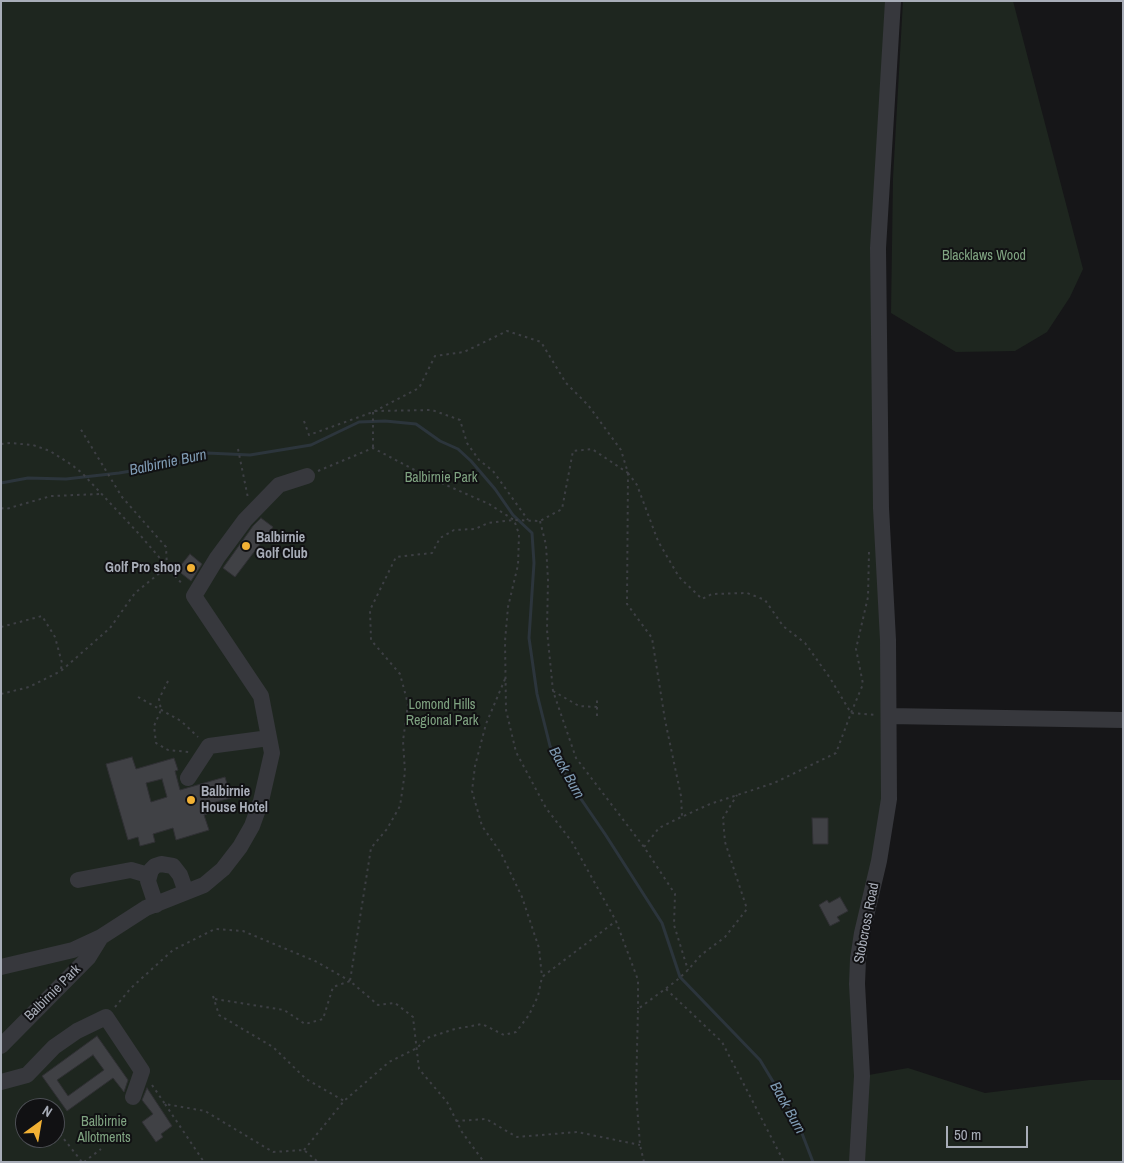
<!DOCTYPE html>
<style>
body{margin:0}
#map{position:relative;width:1124px;height:1163px;overflow:hidden;background:#161618;font-family:"Archivo Narrow",sans-serif}
canvas{display:block}
.frame{position:absolute;inset:0;border:2px solid #a8adb8;pointer-events:none}
.north{position:absolute;left:15px;top:1098px;width:50px;height:50px;box-sizing:border-box;background:#111113;border:1px solid #4d4f55;border-radius:50%;rotate:32deg;font-size:14px;font-weight:700;line-height:20px;text-align:center;color:#a8adb8}
.north::after{content:'';display:block;margin:auto;width:18px;height:22px;background:#f2b134;clip-path:polygon(50% 0,100% 100%,50% 72%,0 100%)}
.scale{position:absolute;left:946px;top:1126px;width:82px;height:22px;box-sizing:border-box;border:2px solid #a8adb8;border-top:0;padding-left:6px;font-size:15px;line-height:18px;white-space:nowrap;color:#a8adb8;-webkit-text-stroke:4px #111113;paint-order:stroke}
</style>
<div id="map">
<canvas width="1124" height="1163"></canvas>
<div class="frame"></div>
<div class="north">N</div>
<div class="scale">50 m</div>
</div>
<script>
const c = document.querySelector('canvas').getContext('2d');
c.lineJoin = 'round';
function paint(path, color) { c.fillStyle = color; c.fill(path, 'evenodd'); }
const poly = rows => new Path2D(rows.map(r => 'M' + r).join(''));
function stroke(path, color, width, dash) { c.strokeStyle = color; c.lineWidth = width; c.lineCap = dash ? 'butt' : 'round'; c.setLineDash(dash || []); c.stroke(path); }
function label(font, color, halo, rows, align = 'center') {
  c.font = font + ' "Archivo Narrow",sans-serif'; c.lineWidth = 4; c.setLineDash([]); c.textBaseline = 'middle'; c.strokeStyle = halo; c.fillStyle = color; for (const [text, x, y, turn = 0] of rows) {
    c.save(); c.translate(x, y); c.rotate((+turn || 0) * Math.PI / 180); c.textAlign = isNaN(turn) ? turn : align; if (halo) c.strokeText(text, 0, 0); c.fillText(text, 0, 0); c.restore();
  }
}
paint(poly([
 [1,1,893,1,878,248,889,799,858,959,863,1076,908,1068,985,1093,1090,1080,1123,1080,1123,1162,1,1162],
 [25,1108,55,1108,55,1138,25,1138],
 [903,1,1013,1,1083,269,1070,297,1047,332,1015,351,956,352,891,313,893,178]
]), '#1e261f');
stroke(poly([
 [1,483,28,478,66,479,119,473,174,464,207,453,250,455,311,445,359,422,385,421,416,424,440,441,458,449,471,461,495,489,513,515,532,533,534,563,529,638,537,694,550,746,570,783,605,834,662,923,680,977,760,1060,798,1123,813,1162]
]), '#2c353c', 3);
const building = poly([
 [261,518,273,527,235,577,223,568,253,526,261,518],
 [190,554,202,564,191,581,177,570,190,554],
 [132,757,136,769,174,758,178,770,175,771,180,790,225,777,231,798,204,805,207,814,204,815,209,830,176,840,173,828,153,834,155,842,140,846,138,837,128,840,106,764,132,757],
 [162,779,167,797,151,802,146,783,162,779],
 [812,818,828,818,828,844,813,844,812,818],
 [840,897,848,911,837,917,840,921,830,926,819,905,827,900,829,903,840,897],
 [97,1036,128,1080,124,1092,113,1078,67,1111,42,1076,97,1036],
 [93,1055,104,1070,68,1096,57,1080,93,1055],
 [147,1088,172,1126,161,1134,163,1137,156,1142,142,1122,153,1114,142,1100,147,1088]
]);
paint(building, '#404145');
stroke(building, '#303034', 1);
stroke(poly([
 [375,411,432,410,460,420,467,443,479,460,493,471,528,520],
 [304,421,309,435,373,412,419,388,435,356,464,352,507,331,541,342,566,383,588,405,621,450,628,473,592,449,573,451,562,509,540,521,514,520,488,523,475,529,454,530,440,538,432,553,396,557,370,610,371,640,400,674,408,704,403,741,405,772,400,806,387,829,371,848,350,981,378,1005,395,1003,413,1017,419,1069,447,1102,462,1132,484,1162],
 [1,444,10,443,33,445,50,451,72,465,82,473,140,535,183,585],
 [373,447,373,412],
 [238,449,248,498],
 [318,471,373,448,428,477,489,504,514,520,519,534,518,565,508,607,505,641,506,710,516,752,546,808,572,842,616,921,638,980,638,1009],
 [628,473,637,485,658,541,679,577,702,599,712,594,747,593,765,600,783,626,805,643,830,678,851,713,863,684,856,649,868,597,869,551],
 [628,473,627,604,652,638,665,720,681,796,682,816],
 [1,508,6,509,51,496,101,494],
 [540,521,546,545,548,580,547,630,553,691,576,758,644,847,675,894,674,925,688,970],
 [1,627,42,616,55,637,62,663,61,669],
 [505,679,486,724,475,766,472,791,482,826,501,853,522,897,539,948,542,977],
 [168,681,159,699,161,710,154,726,156,743,168,750,189,752],
 [553,691,579,706,597,707,597,697],
 [1,694,29,687,61,671,110,628,135,593,167,567,166,547,122,497,80,428],
 [138,697,181,721,198,737],
 [597,707,597,717],
 [644,847,659,828,677,819,710,804,774,783,836,753,851,713,876,715],
 [666,989,722,1042,784,1162],
 [213,996,219,1015,273,1047,306,1079,344,1101],
 [215,999,284,1010,305,1024,323,1019,333,987,350,981],
 [115,1007,131,988,173,950,215,929,243,931,315,961,350,981],
 [152,1085,165,1104,205,1111,273,1152,304,1150,318,1162],
 [165,1104,204,1162],
 [456,1121,486,1119,517,1137,577,1132,640,1145],
 [60,1134,82,1162],
 [304,1150,344,1101,389,1062,417,1048,427,1038,455,1029,482,1024,504,1035,516,1032,529,1015,538,996,542,977,616,921],
 [84,1162,101,1149],
 [644,1162,640,1145,636,1092,638,1009,676,981,688,970,701,955,725,937,747,909,725,842,723,818,737,795]
]), '#3d3f44', 2, [2.5, 4]);
stroke(poly([
 [889,716,1123,720],
 [188,778,209,746,269,738],
 [78,880,131,870,148,875],
 [156,905,148,881,151,870,155,866,161,864,173,866,180,875,186,892],
 [1,967,73,950,101,937,146,908,204,885,223,869,240,847,252,826,261,801,272,753,261,696,194,596,217,558,245,520,279,485,307,476],
 [1,1046,88,958,101,937],
 [1,1082,27,1075,54,1047,77,1031,106,1017,142,1071,133,1097],
 [857,1162,862,1076,857,984,858,959,862,933,879,861,889,799,888,640,881,508,878,248,893,1]
]), '#37383d', 16);
for (const [x, y, r, color] of [
 [246,546,5,"#f2b134"],
 [191,568,5,"#f2b134"],
 [191,800,5,"#f2b134"]
]) { const dot = new Path2D(); dot.arc(x, y, r, 0, 2 * Math.PI); c.fillStyle = color; c.fill(dot); stroke(dot, '#111113', 2); }
label('14px', '#7fa381', '#111113', [
 ["Blacklaws Wood",984,256],
 ["Balbirnie Park",441,478],
 ["Lomond Hills",442,705],
 ["Regional Park",442,721],
 ["Balbirnie",104,1122],
 ["Allotments",104,1138]
]);
label('bold 14px', '#a8adb8', '#111113', [
 ["Balbirnie",256,538],
 ["Golf Club",256,554],
 ["Golf Pro shop",181,568,"right"],
 ["Balbirnie",201,792],
 ["House Hotel",201,808]
], 'left');
label('14px', '#a8adb8', '#111113', [
 ["Stobcross Road",867,923,-79],
 ["Balbirnie Park",53,993,-45]
]);
label('italic 15px', '#7f9bb3', '#111113', [
 ["Balbirnie Burn",168,463,-12],
 ["Back Burn",566,773,61],
 ["Back Burn",787,1108,61]
]);
</script>
